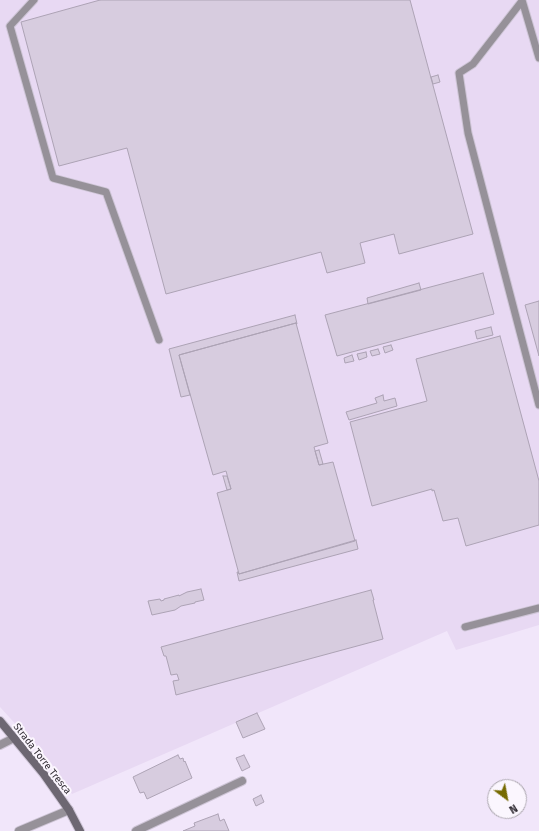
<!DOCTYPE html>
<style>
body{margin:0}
#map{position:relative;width:539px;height:831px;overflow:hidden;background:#f1e6fa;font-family:"Fira Sans",sans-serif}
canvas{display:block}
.north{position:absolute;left:487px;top:779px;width:40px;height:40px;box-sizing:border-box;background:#fbf6fe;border:1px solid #aaa5ad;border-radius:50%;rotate:148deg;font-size:11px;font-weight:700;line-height:16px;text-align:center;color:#312c34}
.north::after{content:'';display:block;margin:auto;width:14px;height:18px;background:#766a01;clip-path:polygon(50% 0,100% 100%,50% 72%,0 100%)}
</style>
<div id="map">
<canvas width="539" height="831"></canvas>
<div class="north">N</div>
</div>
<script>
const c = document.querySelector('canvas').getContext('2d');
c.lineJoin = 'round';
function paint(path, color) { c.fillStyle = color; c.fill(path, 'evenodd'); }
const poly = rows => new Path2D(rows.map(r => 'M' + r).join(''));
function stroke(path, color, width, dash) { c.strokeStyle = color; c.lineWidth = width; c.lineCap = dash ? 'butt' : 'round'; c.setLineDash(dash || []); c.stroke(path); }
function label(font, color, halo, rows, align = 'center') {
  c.font = font + ' "Fira Sans",sans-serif'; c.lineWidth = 4; c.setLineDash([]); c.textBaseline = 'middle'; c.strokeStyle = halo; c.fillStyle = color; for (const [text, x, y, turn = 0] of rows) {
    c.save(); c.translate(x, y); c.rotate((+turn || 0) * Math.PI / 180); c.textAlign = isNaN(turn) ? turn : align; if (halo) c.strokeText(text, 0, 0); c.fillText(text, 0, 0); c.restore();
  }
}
paint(poly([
 [0,0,539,0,539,625,456,650,447,631,72,794,51,763,0,707]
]), '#e8d9f3');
const building = poly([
 [100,0,410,0,473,234,399,254,394,234,360,243,365,263,327,273,321,252,166,294,127,148,59,166,21,22,100,0],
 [438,75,440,82,433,84,431,77,438,75],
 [483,273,494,314,337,356,325,315,483,273],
 [419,283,421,290,368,304,367,298,419,283],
 [539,301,539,356,525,305,539,301],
 [295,315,297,324,296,324,296,323,179,355,190,395,181,397,169,349,295,315],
 [296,323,328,443,314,447,319,465,333,462,355,541,239,574,217,493,231,489,226,471,213,475,179,355,296,323],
 [491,327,493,335,477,339,475,331,491,327],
 [500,336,539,481,539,525,466,546,458,518,443,521,434,490,432,491,432,489,372,506,350,422,427,401,416,359,500,336],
 [391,345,393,350,385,353,383,347,391,345],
 [378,349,380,354,372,356,370,351,378,349],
 [366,352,367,357,359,360,357,354,366,352],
 [352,355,354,361,345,363,344,358,352,355],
 [383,395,384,401,395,398,397,406,349,420,346,412,377,403,375,398,383,395],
 [319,450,323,464,319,465,315,451,319,450],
 [223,476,227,476,231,489,227,490,223,476],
 [356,540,358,549,239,581,237,572,238,572,239,574,356,540],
 [201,589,204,600,195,602,195,603,181,606,175,610,152,615,148,601,160,599,161,601,164,600,164,599,179,595,179,596,187,592,201,589],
 [371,590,374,600,373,600,383,639,176,695,173,681,179,680,177,674,171,675,166,656,164,656,161,647,371,590],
 [257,713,265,729,243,738,236,722,257,713],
 [178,755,180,759,183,758,184,762,185,761,192,778,147,799,144,792,140,793,133,777,178,755],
 [244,755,250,767,242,771,236,758,244,755],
 [261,795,264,802,256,806,253,799,261,795],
 [218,814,220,821,224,819,229,831,183,831,195,826,194,823,218,814]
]);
paint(building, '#d7ccdf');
stroke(building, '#ada3b5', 1);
const lane = poly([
 [34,0,10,26,53,178,106,192,159,340],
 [522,0,539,58],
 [522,1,473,64,459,73,468,133,539,405],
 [465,627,539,608]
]);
const street = poly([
 [0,745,14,738],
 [19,831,69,810],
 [136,831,242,781]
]);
const secondary = poly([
 [0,721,43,773,69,810,80,831]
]);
stroke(lane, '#cec5d6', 9);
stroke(street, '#cec5d6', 10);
stroke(secondary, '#cec5d6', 10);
stroke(lane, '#969199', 7);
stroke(street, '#969199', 8);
stroke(secondary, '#6d6772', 8);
label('10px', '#312c34', '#fbf6fe', [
 ["Strada Torre Tresca",42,759,52]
]);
</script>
